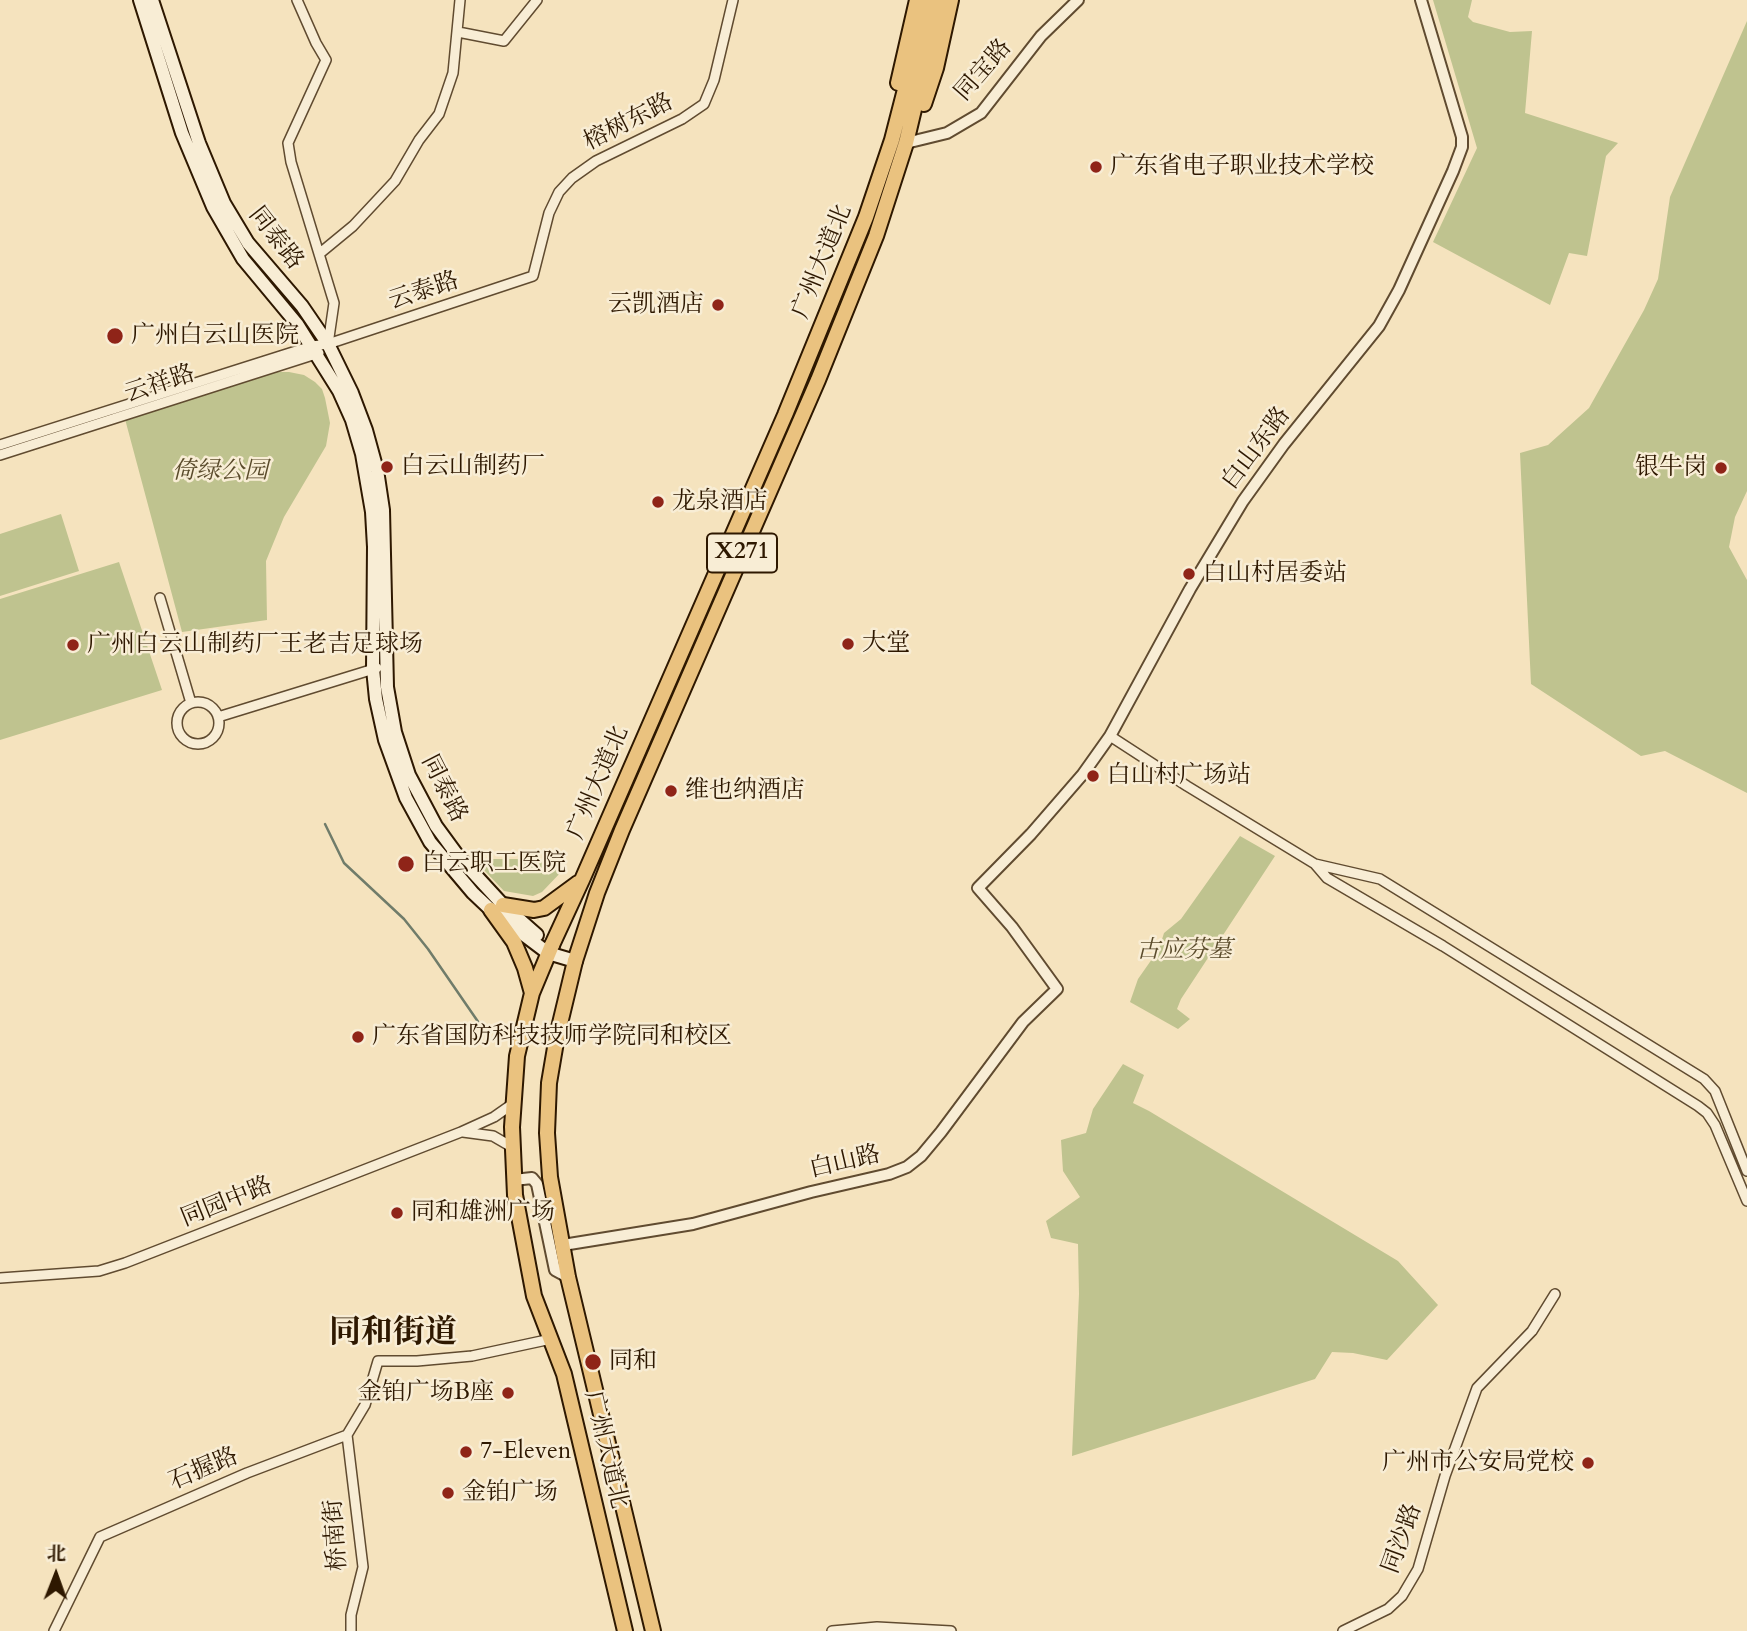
<!DOCTYPE html>
<meta charset="utf-8">
<style>
body{margin:0}
#map{position:relative;width:1747px;height:1631px;overflow:hidden;background:#f5e3be;font-family:Cardo,"Noto Serif SC",serif}
canvas{display:block}
.north{position:absolute;left:21px;top:1540px;width:70px;height:70px;-webkit-text-stroke:5px #f8edd5;paint-order:stroke;rotate:1deg;font-size:19px;font-weight:700;line-height:28px;text-align:center;color:#2e1800}
.north::after{content:'';display:block;margin:auto;width:24px;height:32px;background:#2e1800;clip-path:polygon(50% 0,100% 100%,50% 72%,0 100%)}
</style>
<div id="map">
<canvas width="1747" height="1631"></canvas>
<div class="north">北</div>
</div>
<script>
const c = document.querySelector('canvas').getContext('2d');
c.lineJoin = 'round';
function paint(path, color) { c.fillStyle = color; c.fill(path, 'evenodd'); }
const poly = rows => new Path2D(rows.map(r => 'M' + r).join(''));
function stroke(path, color, width, dash) { c.strokeStyle = color; c.lineWidth = width; c.lineCap = dash ? 'butt' : 'round'; c.setLineDash(dash || []); c.stroke(path); }
function label(font, color, halo, rows, align = 'center') {
  c.font = font + ' Cardo,"Noto Serif SC",serif'; c.lineWidth = 5; c.setLineDash([]); c.textBaseline = 'middle'; c.strokeStyle = halo; c.fillStyle = color; for (const [text, x, y, turn = 0] of rows) {
    c.save(); c.translate(x, y); c.rotate((+turn || 0) * Math.PI / 180); c.textAlign = isNaN(turn) ? turn : align; if (halo) c.strokeText(text, 0, 0); c.fillText(text, 0, 0); c.restore();
  }
}
paint(poly([
 [1433,0,1472,0,1468,17,1473,22,1510,32,1532,31,1525,113,1618,143,1606,156,1587,256,1569,253,1550,305,1433,242,1477,148],
 [1747,21,1747,491,1735,517,1729,547,1747,580,1747,793,1665,751,1641,756,1531,684,1520,453,1548,445,1589,408,1644,310,1658,279,1670,197],
 [275,372,289,372,304,375,315,382,322,389,325,398,330,423,326,446,284,517,266,561,267,620,182,632,125,419],
 [61,514,79,571,0,596,0,534],
 [119,562,162,690,0,740,0,599],
 [1240,836,1275,856,1181,999,1177,1009,1190,1019,1178,1029,1130,1002,1138,979,1159,949,1164,933,1181,919],
 [487,859,552,859,563,865,564,869,542,892,533,896,504,891,482,868],
 [1123,1064,1144,1075,1133,1103,1149,1111,1398,1261,1438,1305,1387,1360,1353,1353,1332,1352,1315,1379,1072,1456,1079,1294,1078,1244,1051,1238,1046,1221,1080,1197,1063,1171,1061,1140,1086,1133,1093,1109]
]), '#bfc38f');
stroke(poly([
 [325,824,344,863,404,919,428,949,481,1026]
]), '#707c6a', 2.5);
const minor = poly([
 [297,0,316,43,326,60,288,143,291,162,334,303,328,344],
 [458,32,504,41,537,0],
 [319,254,353,226,395,181,419,140,439,114,453,73,460,0],
 [0,445,312,346,328,344,533,276,549,213,559,192,572,178,596,161,682,119,704,104,714,80,733,0],
 [0,455,319,353],
 [160,598,191,703],
 '177 723a21 21 0 1 1 42 0a21 21 0 1 1-42 0Z',
 [218,717,377,668],
 [1110,736,1187,786,1315,864,1380,879,1704,1079,1715,1091,1747,1171],
 [1315,864,1327,878,1443,946,1698,1106,1707,1113,1715,1125,1747,1201],
 [463,1132,493,1136,512,1147],
 [0,1278,99,1271,125,1263,461,1132,494,1117,514,1103],
 [347,1435,363,1567,351,1615,351,1631],
 [54,1631,100,1537,247,1473,347,1435,365,1405,378,1361,417,1361,472,1356,551,1339],
 [832,1631,877,1627,951,1631],
 [1343,1631,1388,1609,1402,1596,1418,1569,1445,1476,1477,1388,1532,1331,1555,1294]
]);
const tertiary = poly([
 [906,143,947,133,981,113,1041,36,1078,0],
 [514,1180,532,1178,537,1184,555,1270,568,1277],
 [563,1245,693,1224,811,1192,889,1174,907,1167,921,1156,941,1132,1023,1022,1057,989,1012,927,978,888,1031,834,1083,774,1110,736,1190,589,1243,501,1284,444,1379,326,1399,290,1453,171,1462,147,1462,137,1421,0]
]);
const secondary = poly([
 [140,0,182,133,213,207,243,259,297,324,339,391,352,420,362,454,372,512,374,547,373,669,376,699,385,740,406,798,430,842,473,893,491,910,548,953,575,961],
 [152,0,199,143,224,203,248,243,302,306,328,344,352,393,366,430,377,470,383,510,387,687,395,732,409,775,436,826,458,856,503,905,537,935]
]);
const primary = poly([
 [898,83,917,0],
 [924,104,936,68,951,0],
 [503,905,534,910,544,908,578,883],
 [552,945,582,880,785,415,866,217,892,140,928,0],
 [575,961,597,893,622,830,818,380,876,236,906,143,940,0]
]);
const trunk = poly([
 [491,910,514,942,525,968,532,993],
 [552,945,532,993,517,1056,512,1127,515,1195,534,1296,564,1374,625,1631],
 [575,961,557,1036,549,1083,547,1133,550,1177,568,1277,653,1631]
]);
stroke(minor, '#604b30', 12);
stroke(tertiary, '#604b30', 14);
stroke(secondary, '#2e1800', 16);
stroke(primary, '#2e1800', 18);
stroke(trunk, '#2e1800', 18);
stroke(minor, '#f8edd5', 9);
stroke(tertiary, '#f8edd5', 10);
stroke(secondary, '#f8edd5', 12);
stroke(primary, '#eac27f', 14);
stroke(trunk, '#eac27f', 14);
for (const [x, y, r, color] of [
 [1096,167,7,"#8f2418"],
 [718,305,7,"#8f2418"],
 [115,336,9,"#8f2418"],
 [387,467,7,"#8f2418"],
 [1721,468,7,"#8f2418"],
 [658,502,7,"#8f2418"],
 [1189,574,7,"#8f2418"],
 [848,644,7,"#8f2418"],
 [73,645,7,"#8f2418"],
 [1093,776,7,"#8f2418"],
 [671,791,7,"#8f2418"],
 [406,864,9,"#8f2418"],
 [358,1037,7,"#8f2418"],
 [397,1213,7,"#8f2418"],
 [593,1362,9,"#8f2418"],
 [508,1393,7,"#8f2418"],
 [466,1452,7,"#8f2418"],
 [1588,1463,7,"#8f2418"],
 [448,1493,7,"#8f2418"]
]) { const dot = new Path2D(); dot.arc(x, y, r, 0, 2 * Math.PI); c.fillStyle = color; c.fill(dot); stroke(dot, '#f8edd5', 2.5); }
for (const [x, y, w] of [
 [742,553,70]
]) { const box = new Path2D(); box.roundRect(x - w / 2, y - 19.5, w, 39, 5); c.fillStyle = '#f8edd5'; c.fill(box); stroke(box, '#2e1800', 2); }
label('bold 23px', '#2e1800', null, [
 ["X271",742,553]
]);
label('24px', '#2e1800', '#f8edd5', [
 ["同宝路",984,71,-49],
 ["榕树东路",629,123,-27],
 ["同泰路",275,239,52],
 ["广州大道北",823,262,-68],
 ["云泰路",424,292,-18],
 ["云祥路",160,385,-18],
 ["白山东路",1257,449,-53],
 ["广州大道北",599,783,-67],
 ["同泰路",443,789,63],
 ["白山路",845,1163,-13],
 ["同园中路",227,1203,-22],
 ["广州大道北",605,1450,77],
 ["石握路",204,1470,-23],
 ["桥南街",337,1535,-94],
 ["同沙路",1403,1539,-70]
]);
label('24px', '#2e1800', '#f8edd5', [
 ["广东省电子职业技术学校",1110,167],
 ["云凯酒店",704,305,"right"],
 ["广州白云山医院",131,336],
 ["白云山制药厂",401,467],
 ["银牛岗",1707,468,"right"],
 ["龙泉酒店",672,502],
 ["白山村居委站",1203,574],
 ["大堂",862,644],
 ["广州白云山制药厂王老吉足球场",87,645],
 ["白山村广场站",1107,776],
 ["维也纳酒店",685,791],
 ["白云职工医院",422,864],
 ["广东省国防科技技师学院同和校区",372,1037],
 ["同和雄洲广场",411,1213],
 ["同和",609,1362],
 ["金铂广场B座",494,1393,"right"],
 ["7-Eleven",480,1452],
 ["广州市公安局党校",1574,1463,"right"],
 ["金铂广场",462,1493]
], 'left');
label('italic 24px', '#5a4b2b', '#f8edd5', [
 ["倚绿公园",220,472],
 ["古应芬墓",1184,951]
]);
label('bold 32px', '#2e1800', '#f8edd5', [
 ["同和街道",393,1335]
]);
</script>
